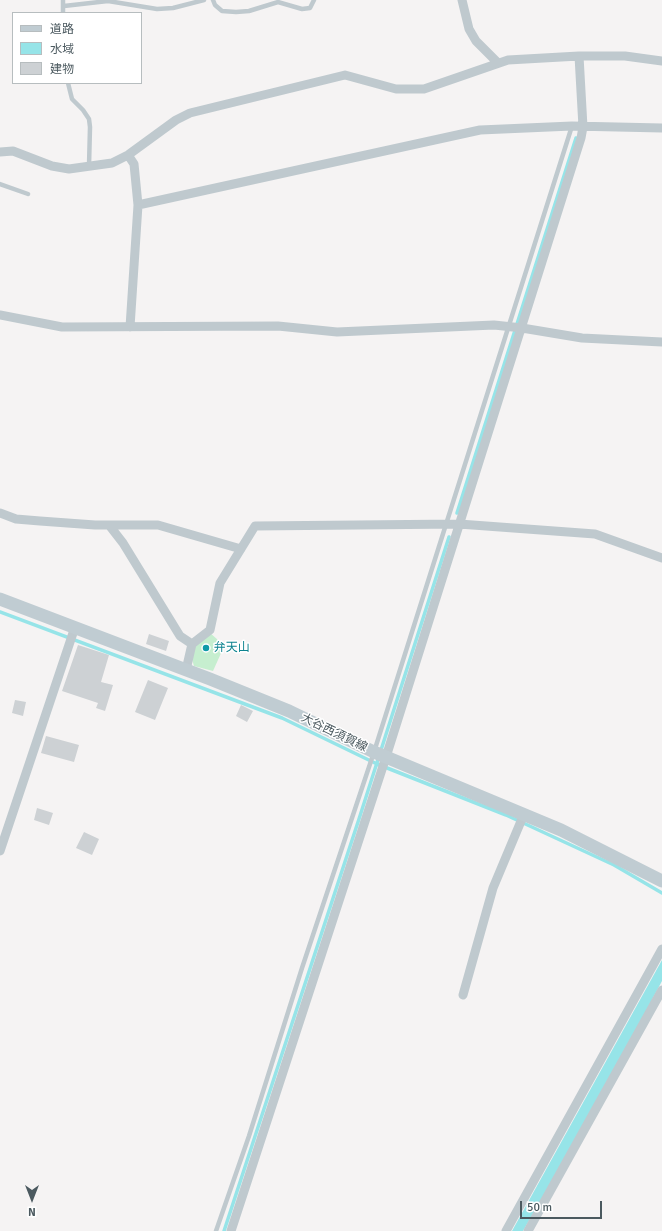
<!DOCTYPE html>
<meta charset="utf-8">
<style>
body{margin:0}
#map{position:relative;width:662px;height:1231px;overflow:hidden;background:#f5f3f3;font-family:Signika,"Noto Sans JP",sans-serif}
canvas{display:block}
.legend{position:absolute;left:12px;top:12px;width:130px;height:72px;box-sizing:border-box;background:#fff;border:1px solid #b7bdbf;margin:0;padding:5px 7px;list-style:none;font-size:12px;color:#4b595f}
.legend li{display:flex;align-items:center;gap:8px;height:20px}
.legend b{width:20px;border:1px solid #b7bdbf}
.north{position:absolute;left:12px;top:1179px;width:40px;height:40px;-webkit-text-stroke:3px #fff;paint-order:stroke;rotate:180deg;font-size:11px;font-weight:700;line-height:16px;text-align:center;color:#4b595f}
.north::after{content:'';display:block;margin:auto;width:14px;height:18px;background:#4b595f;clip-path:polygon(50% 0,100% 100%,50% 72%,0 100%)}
.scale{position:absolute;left:520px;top:1201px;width:82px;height:18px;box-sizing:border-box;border:2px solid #4b595f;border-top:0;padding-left:5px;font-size:12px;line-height:14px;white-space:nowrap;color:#4b595f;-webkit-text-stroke:3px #fff;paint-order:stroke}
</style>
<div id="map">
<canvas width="662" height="1231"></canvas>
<ul class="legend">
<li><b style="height:5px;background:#c0ccd2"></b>道路</li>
<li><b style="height:11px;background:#96e4e8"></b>水域</li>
<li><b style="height:11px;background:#cdd1d4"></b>建物</li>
</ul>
<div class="north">N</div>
<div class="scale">50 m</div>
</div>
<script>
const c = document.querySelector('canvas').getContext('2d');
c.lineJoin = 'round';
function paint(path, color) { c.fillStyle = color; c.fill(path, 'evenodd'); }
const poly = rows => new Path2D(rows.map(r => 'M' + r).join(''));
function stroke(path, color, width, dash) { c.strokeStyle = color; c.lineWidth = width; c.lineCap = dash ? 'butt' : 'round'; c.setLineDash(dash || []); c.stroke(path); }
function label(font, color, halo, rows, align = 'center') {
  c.font = font + ' Signika,"Noto Sans JP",sans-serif'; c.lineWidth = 3; c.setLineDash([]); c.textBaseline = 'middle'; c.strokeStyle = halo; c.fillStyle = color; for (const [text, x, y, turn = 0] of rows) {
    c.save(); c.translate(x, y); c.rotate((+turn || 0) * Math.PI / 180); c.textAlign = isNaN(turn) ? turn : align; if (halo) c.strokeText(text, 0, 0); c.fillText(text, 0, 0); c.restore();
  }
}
paint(poly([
 [209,632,218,640,222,651,213,671,194,666,191,656,193,645]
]), '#c6eecf');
paint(poly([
 [662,960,662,981,604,1090,523,1231,512,1231]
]), '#96e4e8');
stroke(poly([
 [457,513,576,138],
 [0,612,282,718,377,764,506,815,614,865,662,893],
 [224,1231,359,819,449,537]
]), '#96e4e8', 3.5);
paint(poly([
 [149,634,169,641,166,651,146,644],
 [78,645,109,655,101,682,113,685,105,711,96,708,98,703,62,691],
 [148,680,168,688,155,720,135,712],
 [15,700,26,702,23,716,12,713],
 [241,705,253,711,247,722,236,716],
 [46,736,79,745,74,762,41,753],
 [37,808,53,813,49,825,34,820],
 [84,832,99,839,92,855,76,848]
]), '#cdd1d4');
stroke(poly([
 [63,0,63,13],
 [213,0,215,5,222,11,236,12,249,11,278,2,302,9,310,8,314,0],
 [64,6,108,1,157,9,173,8,204,0],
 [68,83,72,99,83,110,89,119,90,127,89,166],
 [0,184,28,194],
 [216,1231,249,1136,302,968,374,752,572,126]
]), '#bfc9ce', 4.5);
stroke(poly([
 [462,0,469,29,476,41,498,63],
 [0,152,13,151,52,166,69,169,112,163,128,155,176,120,190,113,345,75,396,89,424,89,508,60,579,56,625,56,662,61],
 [128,155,134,164,138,205],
 [0,315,62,327,278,326,337,332,494,325,522,328,582,338,662,342],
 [130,327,138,205,480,130,572,126,662,128],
 [0,513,16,519,40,521,95,525,158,525,241,549],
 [109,525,123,543,180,636,192,644],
 [186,670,192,644,210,630,220,583,255,526,459,524,595,534,662,558],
 [0,851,75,627],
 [463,995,493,888,524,814],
 [231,1231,386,757,581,138,583,127,579,56],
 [506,1231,662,949],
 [528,1231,662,990]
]), '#bfc9ce', 9);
stroke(poly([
 [0,599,210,679,289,711,374,752,561,830,662,881]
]), '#c0ccd2', 13);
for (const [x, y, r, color] of [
 [206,648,4,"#0f9aa8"]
]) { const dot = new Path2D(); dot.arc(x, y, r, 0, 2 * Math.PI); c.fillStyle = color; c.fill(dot); stroke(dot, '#fff', 1.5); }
label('12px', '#0d838f', '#fff', [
 ["弁天山",214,648]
], 'left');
label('12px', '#4b595f', '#fff', [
 ["大谷西須賀線",334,733,26]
]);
</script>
